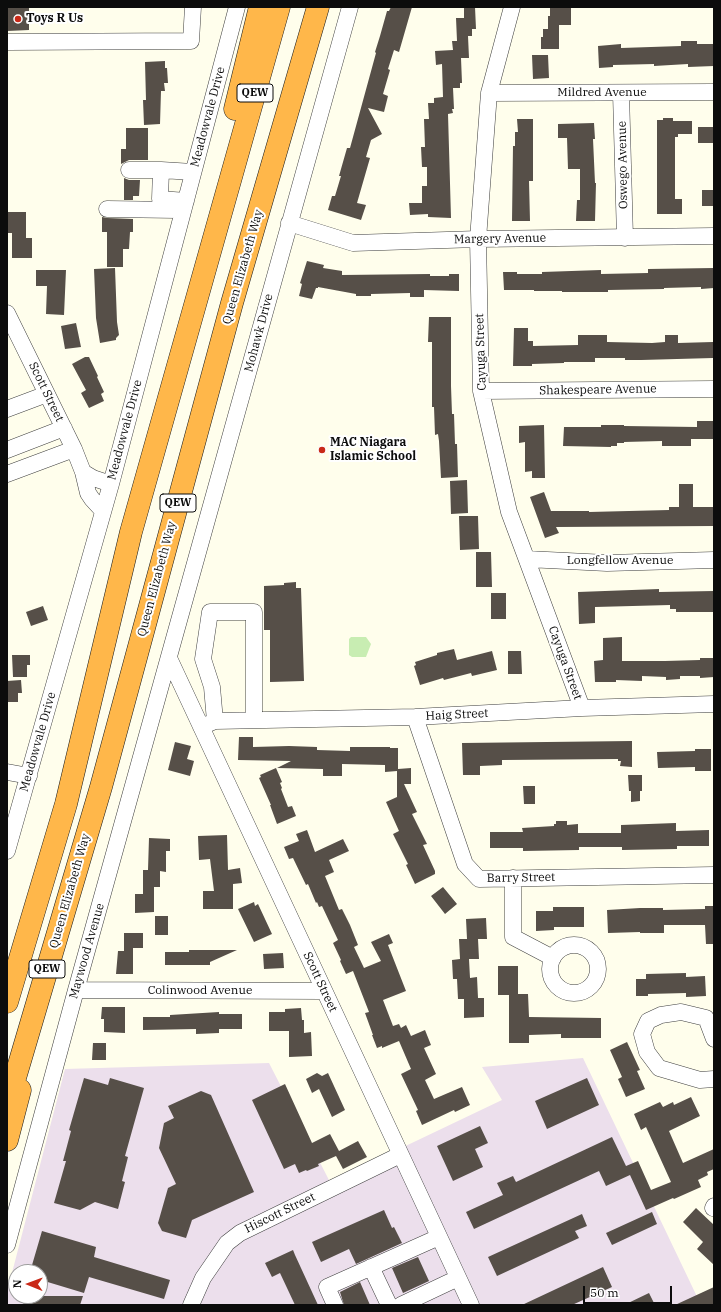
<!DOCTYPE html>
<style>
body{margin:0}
#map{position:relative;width:721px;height:1312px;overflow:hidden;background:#fffeec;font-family:"IBM Plex Serif",serif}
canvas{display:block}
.frame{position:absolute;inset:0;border:8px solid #0c0c0c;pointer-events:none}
.north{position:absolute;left:8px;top:1264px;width:40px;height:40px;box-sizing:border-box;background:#fff;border:1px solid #9e9e9e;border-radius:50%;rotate:271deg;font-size:11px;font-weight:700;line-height:16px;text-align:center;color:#0c0c0c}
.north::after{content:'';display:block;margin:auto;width:14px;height:18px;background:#c92918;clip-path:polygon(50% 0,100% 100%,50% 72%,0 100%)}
.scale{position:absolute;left:583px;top:1286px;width:89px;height:18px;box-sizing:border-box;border:2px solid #0c0c0c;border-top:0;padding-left:5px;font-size:12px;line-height:14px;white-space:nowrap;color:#0c0c0c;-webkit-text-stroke:3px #fff;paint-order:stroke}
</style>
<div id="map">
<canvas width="721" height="1312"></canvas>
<div class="frame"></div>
<div class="north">N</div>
<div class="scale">50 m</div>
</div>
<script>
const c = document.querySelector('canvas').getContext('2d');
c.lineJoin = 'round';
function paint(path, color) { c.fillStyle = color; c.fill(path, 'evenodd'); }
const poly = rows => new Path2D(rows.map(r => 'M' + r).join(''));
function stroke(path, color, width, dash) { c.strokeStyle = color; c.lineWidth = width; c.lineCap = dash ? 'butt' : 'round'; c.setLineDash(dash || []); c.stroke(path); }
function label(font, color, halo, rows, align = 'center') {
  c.font = font + ' "IBM Plex Serif",serif'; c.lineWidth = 4; c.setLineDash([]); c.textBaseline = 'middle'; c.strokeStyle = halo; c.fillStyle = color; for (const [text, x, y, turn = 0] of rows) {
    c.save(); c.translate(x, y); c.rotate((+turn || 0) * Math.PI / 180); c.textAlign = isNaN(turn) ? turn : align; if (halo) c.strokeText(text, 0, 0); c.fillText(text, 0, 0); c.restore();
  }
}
paint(poly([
 [583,1058,701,1305,7,1305,7,1292,65,1069,269,1063,330,1182,502,1100,482,1067],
 [16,1272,40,1272,40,1296,16,1296]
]), '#ecdfec');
paint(poly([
 [351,637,366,637,371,644,366,657,352,657,349,655,349,639]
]), '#c8edb2');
paint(poly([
 [7,7,29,7,29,30,7,31],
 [391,7,412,7,399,52,394,50,388,69,390,70,383,94,388,96,384,112,368,108,382,134,371,140,366,157,370,158,357,203,366,205,361,220,328,210,332,196,335,196,341,176,339,176,347,148,350,148,376,53,375,52,380,36,387,11,389,11],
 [464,7,475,7,476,29,472,29,472,36,468,36,469,58,461,58,462,83,460,83,460,88,453,88,454,109,452,109,453,113,448,114,451,218,428,217,428,214,410,215,409,203,422,203,422,186,427,186,427,167,422,167,421,147,425,147,424,119,429,119,428,103,434,103,434,98,443,97,442,64,436,65,435,51,453,50,452,41,457,41,456,18,464,18],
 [550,7,571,7,571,25,559,25,559,49,541,49,541,37,543,37,543,29,548,29,548,16,550,16],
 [681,41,697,41,697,44,714,44,714,66,688,67,688,64,654,66,654,64,613,65,613,67,599,68,598,46,621,44,621,48,681,46],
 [532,55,548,55,549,78,533,79],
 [165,61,165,68,167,68,168,83,164,83,165,91,161,91,160,124,144,125,143,100,146,100,145,62],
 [663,118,673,118,673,121,692,121,692,134,678,134,678,137,675,137,675,199,682,199,682,214,657,214,657,120,663,120],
 [517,119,533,119,533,181,529,181,530,221,512,221,513,146,515,146,515,132,518,132],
 [594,123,595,139,593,139,595,183,596,183,595,221,576,221,577,200,580,200,580,169,568,169,567,138,558,138,558,124],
 [698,127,714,127,714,143,698,143],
 [126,128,148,128,148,160,129,160,121,164,121,149,126,149],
 [124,178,129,180,140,180,139,196,133,196,133,200,124,200],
 [702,190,714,190,714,206,702,206],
 [7,212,26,212,26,238,32,238,32,258,12,258,12,233,8,233],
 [102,217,107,218,133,219,133,232,130,232,129,249,123,249,123,267,107,267,107,232,102,232],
 [307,261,324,265,323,268,342,271,342,275,430,274,430,276,449,276,449,274,459,274,459,291,424,290,424,297,410,297,410,293,371,294,371,296,356,296,356,294,318,287,318,288,316,288,312,299,299,296,302,284,300,283],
 [115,268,117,322,119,335,116,338,116,340,100,343,96,318,94,269],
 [714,268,714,288,701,289,701,287,664,288,664,289,608,290,608,292,562,292,562,291,534,291,534,290,504,290,503,272,517,272,517,274,542,274,542,272,601,270,601,274,648,273,648,269],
 [36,270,66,270,64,315,46,314,47,286,36,286],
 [429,317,451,317,451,386,452,414,454,414,455,444,457,444,458,477,441,478,439,441,438,434,435,435,434,407,432,407,432,342,428,342],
 [76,323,81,347,65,349,61,326],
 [514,328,528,328,528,341,533,341,533,346,578,345,578,335,607,335,607,342,652,343,665,342,665,335,678,335,678,343,713,342,713,358,641,360,625,360,625,358,595,358,595,362,564,362,564,363,532,364,532,366,513,366],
 [85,357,89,357,98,376,97,377,104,392,101,394,104,401,89,408,81,393,86,390,72,364],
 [697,421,714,421,714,439,691,439,691,446,662,446,662,441,624,442,624,443,617,443,617,446,611,446,611,447,563,446,564,427,601,427,601,425,624,425,624,426,697,427],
 [544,425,545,478,532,478,532,471,525,472,525,442,519,443,519,426],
 [467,480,468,513,451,514,450,481],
 [679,484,693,484,693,507,714,507,714,526,556,527,559,533,545,538,530,497,544,492,551,511,589,511,589,512,669,510,669,507,679,507],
 [459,516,478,516,479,549,460,550],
 [476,552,491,552,492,587,476,587],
 [296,582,296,588,301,588,304,681,270,682,270,630,264,630,264,586,284,585,284,583],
 [659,589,659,592,714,591,714,612,676,612,676,609,670,609,670,605,595,607,595,623,579,624,578,592],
 [491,593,506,593,506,619,491,619],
 [43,606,48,620,31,626,26,612],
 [622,637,622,661,665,661,700,660,700,658,714,658,714,677,700,678,700,676,680,676,680,679,666,680,666,677,642,676,642,681,616,680,616,682,595,682,594,661,603,660,603,638],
 [454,649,457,660,492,651,497,670,472,676,471,673,444,680,443,678,420,685,414,666,416,665,415,662,437,655,437,653],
 [508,651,521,651,522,674,508,674],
 [12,655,30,655,30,665,27,665,27,677,13,677],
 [21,680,22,693,18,693,18,702,7,702,7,681],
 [239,737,253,737,253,747,289,746,317,747,317,750,350,751,350,747,390,747,390,748,398,748,398,769,411,768,411,784,404,784,417,812,412,814,427,844,423,845,435,871,435,874,415,884,406,865,408,864,393,834,399,831,386,802,397,797,397,771,385,772,385,765,342,764,342,776,323,776,323,769,277,768,291,761,238,760],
 [632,741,632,767,620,766,621,761,618,761,618,759,502,760,502,765,480,766,480,775,463,775,462,743],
 [175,742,191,746,187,759,194,761,190,776,168,770],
 [695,749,711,749,711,771,695,771,695,767,658,768,657,752,695,751],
 [276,768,282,782,280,783,282,788,281,789,288,807,292,806,296,816,277,824,270,805,271,805,259,778,261,777,260,775],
 [628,775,642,775,642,791,640,791,640,801,631,802,631,791,629,791],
 [523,786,535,786,535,804,524,804],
 [556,821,567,821,567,825,578,824,578,833,621,833,621,825,676,823,676,831,709,830,709,846,677,846,677,849,622,850,622,847,579,847,579,850,523,851,523,848,490,848,490,832,523,832,522,828,554,826,554,824,556,824],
 [307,830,315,852,343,839,349,851,329,860,334,872,325,876,339,910,342,909,350,925,358,945,354,947,364,968,381,961,371,942,389,934,393,943,388,945,406,991,383,1000,393,1026,399,1024,401,1028,406,1025,411,1036,425,1030,431,1045,424,1048,436,1074,425,1080,434,1099,462,1087,470,1105,455,1112,454,1110,422,1125,416,1111,418,1110,401,1074,411,1069,399,1041,382,1048,382,1046,377,1048,372,1035,373,1035,365,1013,369,1012,353,971,346,974,340,961,341,960,333,943,338,940,322,906,319,907,317,902,316,903,308,884,306,885,293,858,289,859,284,847,299,841,296,834],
 [227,835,228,870,240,868,242,883,233,884,233,909,203,909,203,891,214,891,210,859,199,860,198,836],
 [149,838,170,839,170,851,166,851,166,872,160,871,160,887,154,887,154,912,135,913,135,894,143,894,143,870,148,870],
 [443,887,457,904,445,914,431,896],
 [254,902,255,906,258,904,272,934,254,942,238,909],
 [705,906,714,906,714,944,706,944,705,925,664,925,664,933,640,933,640,932,608,933,607,910,640,908,663,908,663,910,705,909],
 [553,907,584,907,584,927,554,927,554,930,536,931,536,911,553,911],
 [155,916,168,916,168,935,155,935],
 [486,918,487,939,478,939,479,959,469,959,470,978,477,977,478,998,484,998,484,1017,464,1018,464,999,458,999,457,979,453,979,452,960,460,959,459,939,467,939,466,919],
 [124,933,143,933,143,948,133,948,133,974,116,974,118,951,124,951],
 [189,950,237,950,210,962,210,965,165,965,165,952,189,952],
 [283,953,284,968,264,969,263,954],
 [498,966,518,966,518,994,528,994,529,1017,601,1018,601,1038,561,1038,561,1034,529,1035,529,1043,509,1043,509,995,498,995],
 [686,973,686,977,705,976,706,996,686,997,686,993,648,994,648,996,636,996,636,979,646,979,646,974],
 [102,1007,125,1007,125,1033,104,1032,104,1019,101,1019],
 [301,1008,302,1020,304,1020,304,1033,311,1032,312,1056,289,1057,289,1031,269,1031,269,1012,285,1012,285,1009],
 [219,1012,219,1014,242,1014,242,1029,219,1029,219,1033,196,1034,196,1029,143,1030,143,1017,170,1017,170,1015],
 [627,1042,640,1070,637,1071,645,1089,626,1097,618,1079,622,1077,610,1050],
 [93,1043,106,1043,106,1060,92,1060],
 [317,1073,322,1076,328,1073,345,1110,332,1117,319,1089,312,1093,306,1079],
 [84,1078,108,1085,110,1078,144,1088,125,1156,128,1157,122,1181,125,1182,118,1209,95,1202,80,1210,54,1203,66,1161,63,1161,71,1131,69,1130],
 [587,1078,599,1105,547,1129,535,1101],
 [285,1084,312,1143,330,1134,339,1151,358,1141,367,1157,343,1169,336,1156,318,1164,319,1166,307,1171,306,1170,299,1173,295,1164,284,1169,252,1100],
 [201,1091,211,1095,254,1192,192,1220,186,1238,162,1231,158,1223,168,1188,176,1184,159,1148,164,1123,174,1118,168,1106],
 [691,1097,700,1116,669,1131,683,1163,714,1149,714,1169,707,1172,708,1175,698,1180,701,1187,674,1199,673,1198,646,1210,630,1175,606,1186,599,1171,474,1229,466,1212,503,1195,497,1183,513,1176,516,1182,612,1137,626,1166,638,1161,651,1190,671,1182,646,1127,641,1130,634,1114,660,1102,663,1107,673,1102,674,1105],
 [480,1126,488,1143,475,1149,483,1167,453,1181,437,1146],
 [696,1208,714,1225,714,1265,697,1249,703,1242,683,1222],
 [384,1210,392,1228,394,1227,402,1243,356,1264,349,1249,321,1262,312,1242],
 [652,1212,657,1224,612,1245,606,1233],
 [582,1214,587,1226,575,1231,579,1238,497,1276,488,1257],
 [42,1231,96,1247,94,1257,170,1280,164,1299,89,1277,84,1293,41,1280,42,1276,40,1276,40,1272,30,1272],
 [293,1250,295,1255,318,1305,295,1305,280,1273,272,1277,265,1263],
 [418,1257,429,1281,403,1293,392,1268],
 [603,1267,612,1287,572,1305,522,1305],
 [360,1282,370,1305,344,1305,340,1292],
 [714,1287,714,1305,675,1305],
 [649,1293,655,1305,624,1305],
 [26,1296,83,1296,80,1305,23,1305]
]), '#564f48');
const minor = poly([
 [512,7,489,93,478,239,481,391,509,512,582,708],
 [7,42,191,41,193,7],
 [489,93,714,92],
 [621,93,625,238],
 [129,170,161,170],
 [186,201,160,199,161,170,193,172],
 [107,209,177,210],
 [289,223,353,243,478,239,714,236],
 [7,313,74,449,83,472,93,478,111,484],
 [481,391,714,389],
 [7,409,47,394],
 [7,450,64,428],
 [83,472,88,493,92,499,103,511],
 [7,474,74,449],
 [527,559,607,563,714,560],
 [169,658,471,1305],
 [415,717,465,864,479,879,714,875],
 [215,721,212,687,203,659,210,612,254,612,254,719],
 [201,727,215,721,415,717,582,708,714,704],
 [7,772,29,776],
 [7,851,111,484,237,7],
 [513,878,513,937,553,958],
 '550 969a24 24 0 1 1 48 0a24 24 0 1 1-48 0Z',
 [76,990,324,991],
 [714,1039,706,1018,681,1012,661,1015,648,1021,642,1034,647,1052,659,1068,700,1080,714,1079],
 [713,1208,714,1206],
 [7,1245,76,990,350,7],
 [371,1267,389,1305],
 [191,1305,203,1278,227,1243,240,1233,400,1155],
 [335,1305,327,1287,439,1237],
 [401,1305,458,1278]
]);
const highway = poly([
 [235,109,260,7],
 [7,1002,66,804,131,532,279,7],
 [7,1105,101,787,232,303,318,7],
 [7,1140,20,1090]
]);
stroke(minor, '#3f3f3f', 17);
stroke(highway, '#1d1d1d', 23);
stroke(minor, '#fff', 16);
stroke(highway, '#ffb74a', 22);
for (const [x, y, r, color] of [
 [18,19,4,"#c92918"],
 [322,450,4,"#c92918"]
]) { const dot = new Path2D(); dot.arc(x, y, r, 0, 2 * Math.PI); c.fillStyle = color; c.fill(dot); stroke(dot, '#fff', 1.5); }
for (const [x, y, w] of [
 [255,93,36],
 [178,503,36],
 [47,969,36]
]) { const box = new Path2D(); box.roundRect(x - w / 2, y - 9, w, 18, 3); c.fillStyle = '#fff'; c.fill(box); stroke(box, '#0c0c0c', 1); }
label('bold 11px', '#0c0c0c', null, [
 ["QEW",255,93],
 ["QEW",178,503],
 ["QEW",47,969]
]);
label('bold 12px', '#0c0c0c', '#fff', [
 ["Toys R Us",26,19],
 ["MAC Niagara",330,443],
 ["Islamic School",330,457]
], 'left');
label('12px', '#0c0c0c', '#fff', [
 ["Mildred Avenue",602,93],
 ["Meadowvale Drive",208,117,-75],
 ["Oswego Avenue",623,165,-91],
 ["Margery Avenue",500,239,-1],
 ["Queen Elizabeth Way",243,267,-74],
 ["Mohawk Drive",259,333,-75],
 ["Cayuga Street",481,352,-92],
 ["Shakespeare Avenue",598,390,-1],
 ["Scott Street",46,392,64],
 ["Meadowvale Drive",125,430,-75],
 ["Longfellow Avenue",620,561],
 ["Queen Elizabeth Way",157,579,-75],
 ["Cayuga Street",565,663,70],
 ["Haig Street",457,715,-3],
 ["Meadowvale Drive",38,742,-74],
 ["Barry Street",521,878,-1],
 ["Queen Elizabeth Way",70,891,-74],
 ["Maywood Avenue",87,951,-74],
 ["Scott Street",320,982,65],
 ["Colinwood Avenue",200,991],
 ["Hiscott Street",280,1213,-26]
]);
</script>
